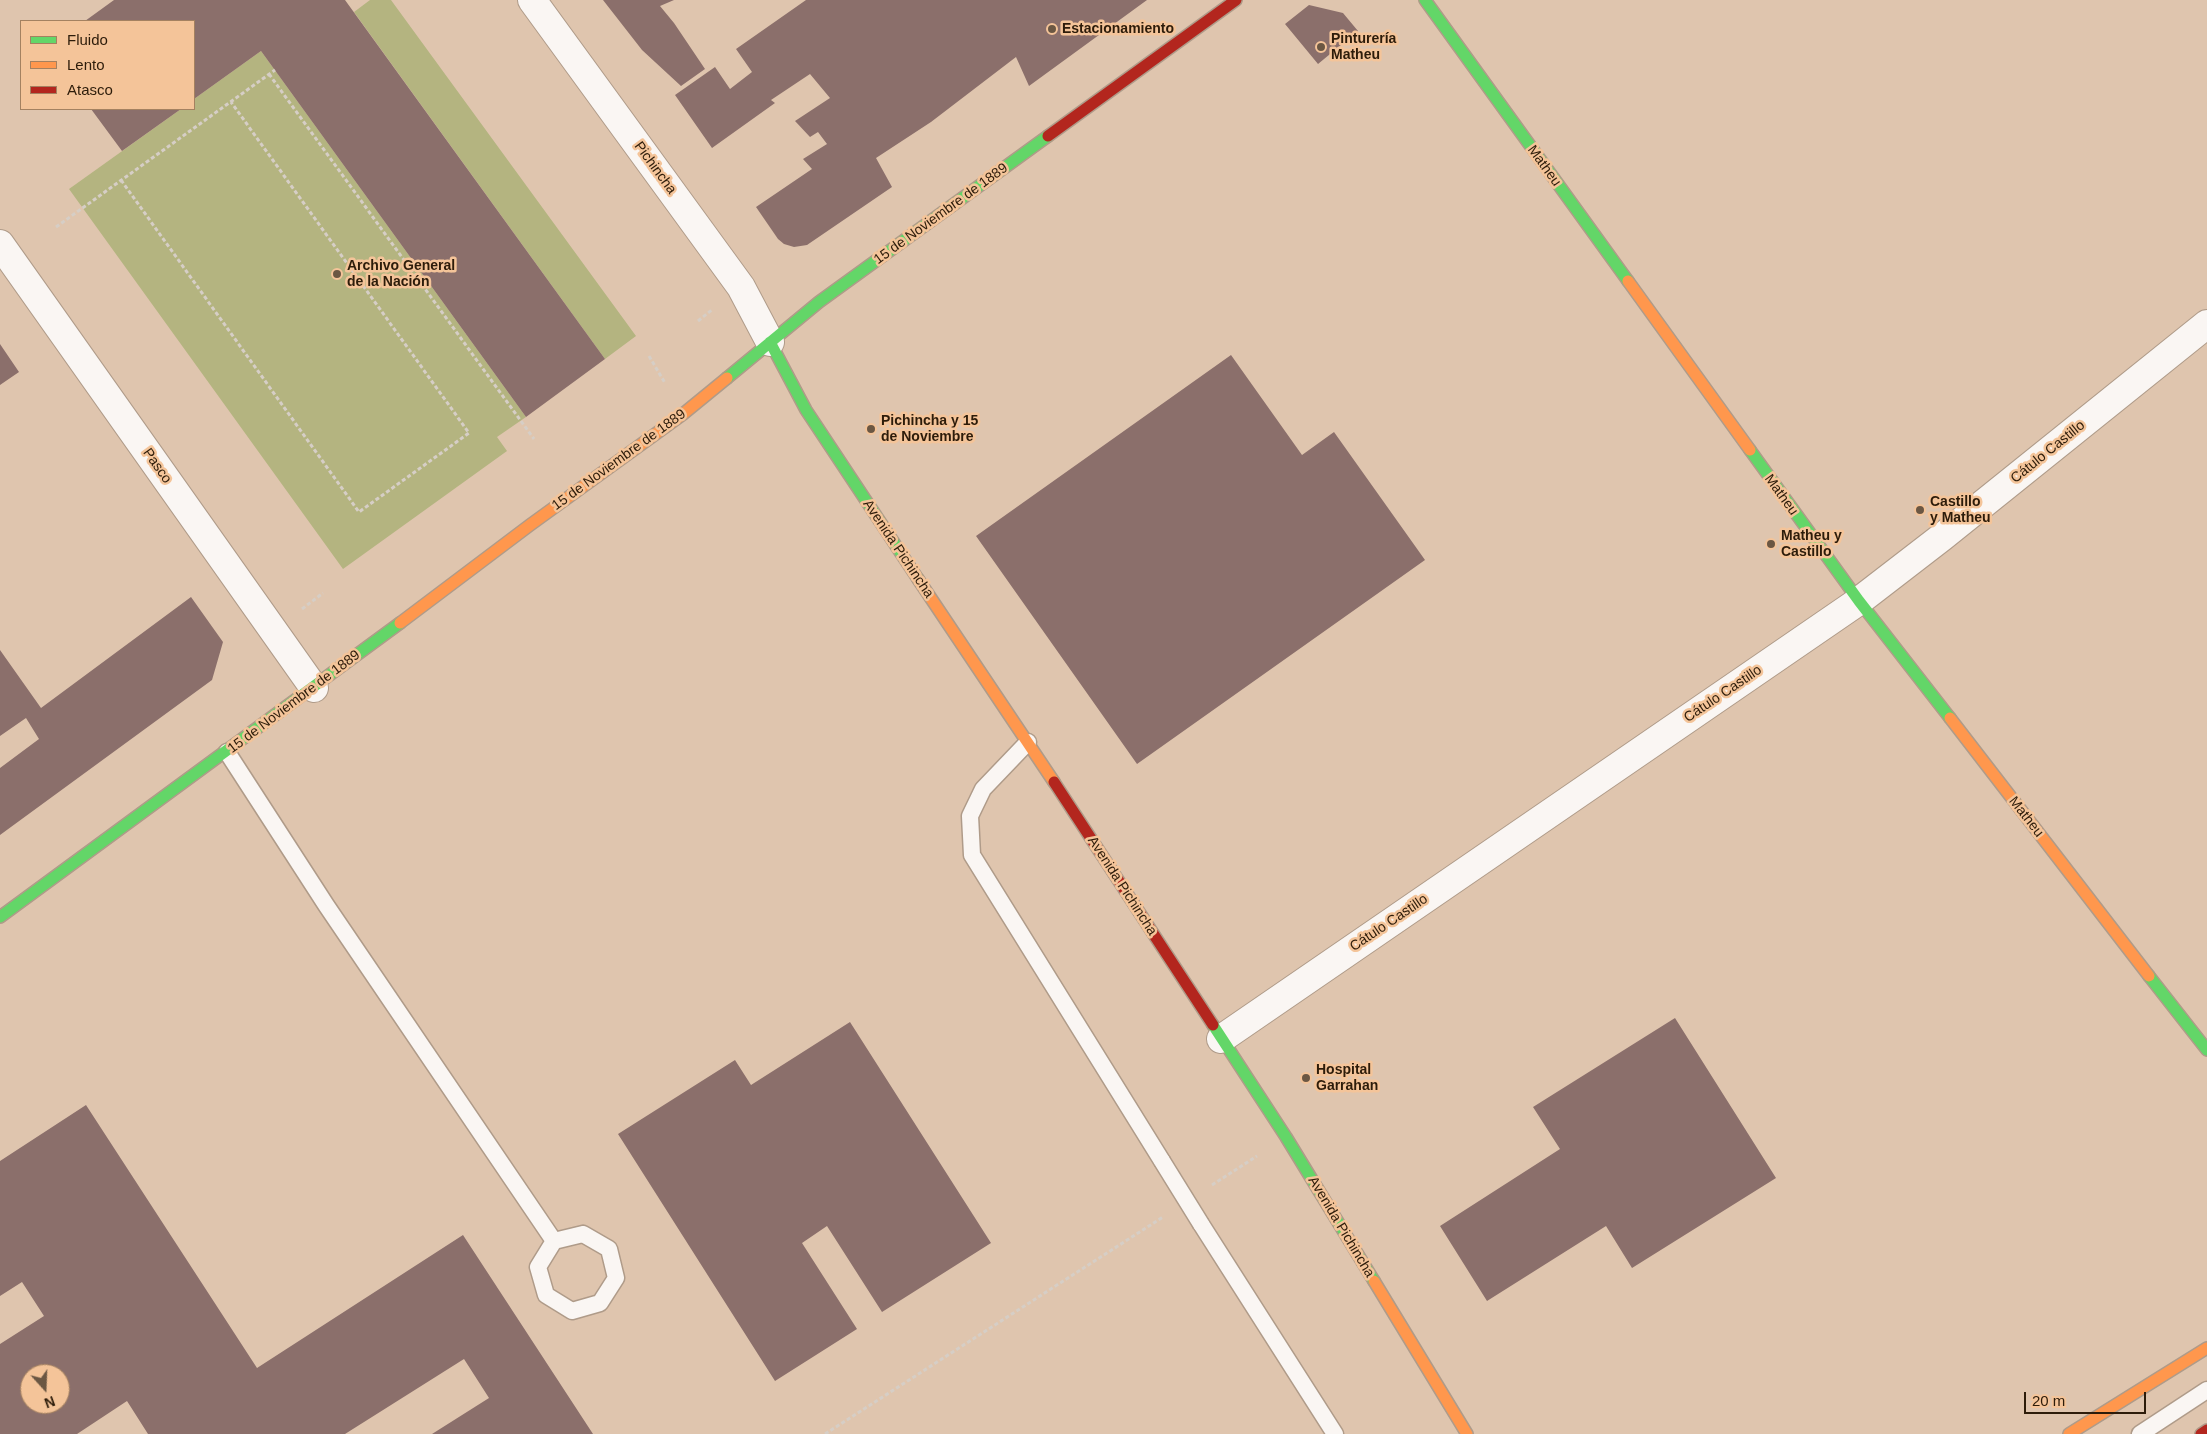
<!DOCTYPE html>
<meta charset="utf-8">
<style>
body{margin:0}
#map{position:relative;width:2207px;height:1434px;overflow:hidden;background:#dfc5ae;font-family:Helvetica,sans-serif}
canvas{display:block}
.legend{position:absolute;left:20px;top:20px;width:175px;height:90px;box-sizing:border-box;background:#f4c499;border:1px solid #a48160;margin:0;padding:6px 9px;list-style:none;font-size:15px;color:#2d1c0a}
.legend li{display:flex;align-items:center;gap:10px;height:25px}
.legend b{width:25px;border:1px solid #a48160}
.north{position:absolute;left:20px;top:1364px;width:50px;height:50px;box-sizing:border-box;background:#f4c499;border:1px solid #a48160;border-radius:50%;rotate:160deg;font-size:14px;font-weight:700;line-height:20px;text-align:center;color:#2d1c0a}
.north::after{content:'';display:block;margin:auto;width:18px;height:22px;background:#6b5743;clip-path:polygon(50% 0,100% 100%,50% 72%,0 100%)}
.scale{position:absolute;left:2024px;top:1392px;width:122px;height:22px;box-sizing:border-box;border:2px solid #2d1c0a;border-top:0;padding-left:6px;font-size:15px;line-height:18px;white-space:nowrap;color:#2d1c0a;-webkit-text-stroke:4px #f4c499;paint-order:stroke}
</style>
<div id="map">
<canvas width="2207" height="1434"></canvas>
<ul class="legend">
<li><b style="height:6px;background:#63d668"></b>Fluido</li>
<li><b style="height:6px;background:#ff974d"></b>Lento</li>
<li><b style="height:6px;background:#b3261e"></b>Atasco</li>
</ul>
<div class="north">N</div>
<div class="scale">20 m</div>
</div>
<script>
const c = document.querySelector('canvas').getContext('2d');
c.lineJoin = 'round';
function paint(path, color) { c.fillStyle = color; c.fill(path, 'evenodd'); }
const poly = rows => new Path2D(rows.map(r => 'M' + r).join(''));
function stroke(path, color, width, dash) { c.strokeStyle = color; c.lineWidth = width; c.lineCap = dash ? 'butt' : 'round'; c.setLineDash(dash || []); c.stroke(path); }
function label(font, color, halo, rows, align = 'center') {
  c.font = font + ' Helvetica,sans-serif'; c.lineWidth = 5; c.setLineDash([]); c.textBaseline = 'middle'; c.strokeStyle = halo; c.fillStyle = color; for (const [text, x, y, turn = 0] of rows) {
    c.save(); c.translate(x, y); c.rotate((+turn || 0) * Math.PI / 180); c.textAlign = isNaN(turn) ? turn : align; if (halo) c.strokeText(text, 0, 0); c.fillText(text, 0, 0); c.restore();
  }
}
paint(poly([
 [370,0,391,0,636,336,605,359,354,12],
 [261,51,526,417,497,437,507,451,343,569,69,189,181,109,194,109,194,99]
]), '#b4b480');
paint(poly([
 [114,0,345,0,605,359,526,417,261,51,194,99,194,21,85,21],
 [603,0,674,0,660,6,674,23,705,69,681,86,642,50],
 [806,0,1147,0,1029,86,1016,57,931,122,876,158,892,187,807,245,794,247,784,244,778,239,756,207,812,169,803,159,827,144,818,132,810,137,795,121,830,98,810,74,771,100,775,103,712,148,675,95,715,67,730,89,752,72,736,49],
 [1309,5,1343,13,1358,31,1318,64,1285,24],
 [91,109,181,109,122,151],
 [0,344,19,372,0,385],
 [1231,355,1302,455,1334,432,1425,560,1137,764,976,536],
 [191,597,223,642,212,680,0,835,0,768,39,739,26,718,0,736,0,650,41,708],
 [1675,1018,1776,1178,1632,1268,1606,1226,1487,1301,1440,1226,1560,1149,1533,1107],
 [850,1022,991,1243,882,1312,827,1226,802,1243,857,1329,775,1381,618,1134,735,1060,751,1085],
 [86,1105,257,1368,463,1235,593,1434,432,1434,489,1398,464,1359,345,1434,148,1434,127,1401,77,1434,0,1434,0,1344,44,1316,22,1282,0,1296,0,1161],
 [30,1374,60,1374,60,1404,30,1404]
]), '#8b6f6b');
const lane = poly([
 [1028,742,983,789,970,816,972,855,1162,1161],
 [227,752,326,905,554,1241],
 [1201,1224,1335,1434],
 [583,1234,609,1249,616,1278,600,1303,572,1311,546,1295,538,1267,554,1241,583,1234],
 [2140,1434,2207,1390]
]);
const street = poly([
 [532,0,741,287,770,342],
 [0,244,314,688],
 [1221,1039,1859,601,1942,537,2207,324]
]);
const fast = poly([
 [1425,0,1628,281],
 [770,342,806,410,918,579],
 [727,378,819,302,1048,136],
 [1750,450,1859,601,1950,718],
 [0,917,400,623],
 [2149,976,2207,1050],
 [1213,1025,1286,1137,1374,1281]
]);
const slow = poly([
 [1628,281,1750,450],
 [918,579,1054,782],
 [400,623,530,525,683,414,727,378],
 [1950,718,2149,976],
 [1374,1281,1467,1434],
 [2069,1434,2207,1348]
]);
const jam = poly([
 [1048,136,1236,0],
 [1054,782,1213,1025],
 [2201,1434,2207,1430]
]);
stroke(lane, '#af9b89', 19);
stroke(street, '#af9b89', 30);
stroke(fast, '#af9b89', 14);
stroke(slow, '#af9b89', 14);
stroke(jam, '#af9b89', 14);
stroke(poly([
 [269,74,534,439],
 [121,180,359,512,469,433,231,102],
 [56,227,275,70],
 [698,321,713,309],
 [649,356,665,383],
 [302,609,323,593],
 [1212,1185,1257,1156],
 [825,1434,1163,1217]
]), '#d6cec6', 3, [4, 2.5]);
stroke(lane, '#faf6f3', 16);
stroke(street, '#faf6f3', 28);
stroke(fast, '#63d668', 11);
stroke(slow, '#ff974d', 11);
stroke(jam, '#b3261e', 11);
const laneBridge = poly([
 [1162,1161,1201,1224]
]);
stroke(laneBridge, '#af9b89', 19, []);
stroke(laneBridge, '#faf6f3', 16);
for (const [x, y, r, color] of [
 [1052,29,5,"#6b5743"],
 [1321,47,5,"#6b5743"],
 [337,274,5,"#6b5743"],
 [871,429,5,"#6b5743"],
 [1920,510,5,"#6b5743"],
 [1771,544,5,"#6b5743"],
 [1306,1078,5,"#6b5743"]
]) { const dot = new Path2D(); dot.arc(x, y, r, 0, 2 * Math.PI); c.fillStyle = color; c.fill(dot); stroke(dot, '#f4c499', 2); }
label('bold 14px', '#2d1c0a', '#f4c499', [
 ["Estacionamiento",1062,29],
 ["Pinturería",1331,39],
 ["Matheu",1331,55],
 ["Archivo General",347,266],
 ["de la Nación",347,282],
 ["Pichincha y 15",881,421],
 ["de Noviembre",881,437],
 ["Castillo",1930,502],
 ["y Matheu",1930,518],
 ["Matheu y",1781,536],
 ["Castillo",1781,552],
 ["Hospital",1316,1070],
 ["Garrahan",1316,1086]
], 'left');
label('14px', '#2d1c0a', '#f4c499', [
 ["Matheu",1544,166,54],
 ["Pichincha",655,168,54],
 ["15 de Noviembre de 1889",941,214,-36],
 ["Cátulo Castillo",2048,452,-39],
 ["15 de Noviembre de 1889",619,460,-36],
 ["Pasco",157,466,55],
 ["Matheu",1781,495,54],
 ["Avenida Pichincha",898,549,56],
 ["Cátulo Castillo",1723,694,-34],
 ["15 de Noviembre de 1889",294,702,-37],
 ["Matheu",2026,817,52],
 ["Avenida Pichincha",1122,886,57],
 ["Cátulo Castillo",1389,923,-34],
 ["Avenida Pichincha",1341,1227,59]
]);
</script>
